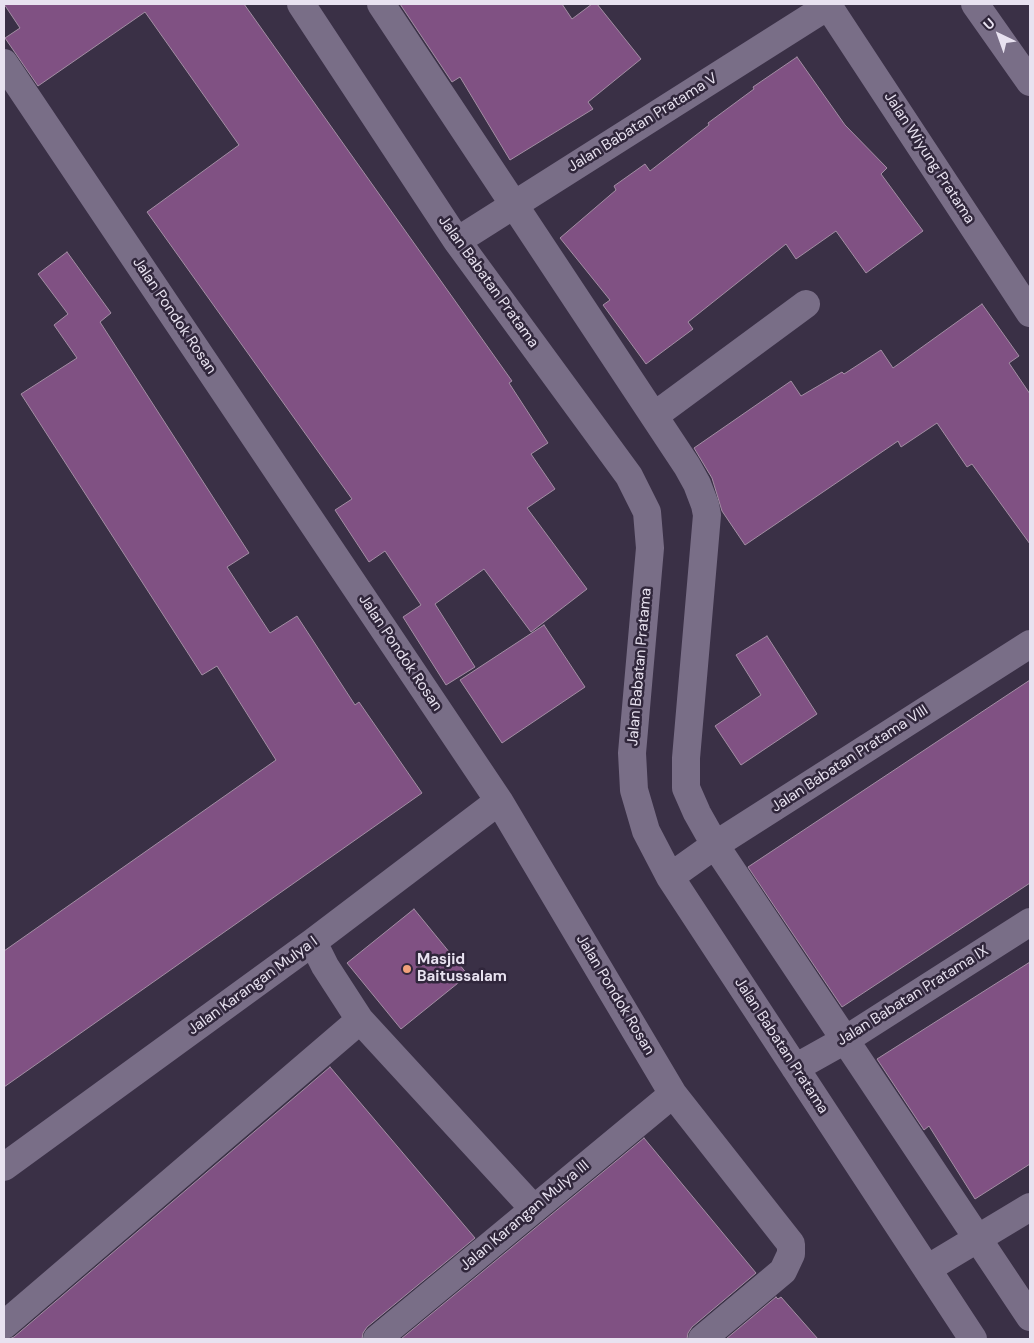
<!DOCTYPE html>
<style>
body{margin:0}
#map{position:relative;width:1034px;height:1343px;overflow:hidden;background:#3a3046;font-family:"DM Sans",sans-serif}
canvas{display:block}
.frame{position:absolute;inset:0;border:5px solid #e8e2f0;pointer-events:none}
.north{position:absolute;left:974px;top:10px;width:50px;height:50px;-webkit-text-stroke:4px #30263b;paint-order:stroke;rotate:318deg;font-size:14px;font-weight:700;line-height:20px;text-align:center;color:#e8e2f0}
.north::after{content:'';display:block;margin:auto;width:18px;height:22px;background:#e8e2f0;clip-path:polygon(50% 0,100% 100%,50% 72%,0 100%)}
</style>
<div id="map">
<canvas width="1034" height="1343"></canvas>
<div class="frame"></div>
<div class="north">U</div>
</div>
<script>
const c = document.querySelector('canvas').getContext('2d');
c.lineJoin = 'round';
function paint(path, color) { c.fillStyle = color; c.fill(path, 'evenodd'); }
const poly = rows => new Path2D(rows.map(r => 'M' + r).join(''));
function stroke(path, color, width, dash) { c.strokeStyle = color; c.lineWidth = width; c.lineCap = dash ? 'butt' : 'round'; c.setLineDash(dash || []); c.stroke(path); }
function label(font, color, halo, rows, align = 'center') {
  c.font = font + ' "DM Sans",sans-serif'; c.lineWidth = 5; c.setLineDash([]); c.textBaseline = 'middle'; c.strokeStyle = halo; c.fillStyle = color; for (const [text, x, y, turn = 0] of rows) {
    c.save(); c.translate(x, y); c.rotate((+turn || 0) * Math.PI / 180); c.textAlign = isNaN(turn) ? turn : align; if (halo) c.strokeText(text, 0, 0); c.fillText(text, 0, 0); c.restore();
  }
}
const building = poly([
 [4,4,244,4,512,381,509,383,548,443,531,454,555,489,527,508,587,589,531,632,484,569,435,604,475,667,446,685,403,617,421,605,385,551,369,562,335,510,352,499,147,212,239,145,145,12,38,86,5,38,20,28,4,4],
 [400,4,562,4,572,19,592,4,597,4,641,59,588,102,593,109,510,160,460,77,452,82,400,4],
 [797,57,845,125,887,168,881,174,923,231,866,273,836,231,796,259,786,244,688,322,693,329,646,364,603,305,610,300,560,238,616,190,614,186,645,164,650,171,709,125,708,123,754,89,753,87,797,57],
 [67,252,111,313,100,322,249,553,227,567,270,633,297,616,355,705,359,702,422,793,4,1087,4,951,276,760,217,666,202,675,21,394,77,358,54,325,68,314,38,274,67,252],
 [982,304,1019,356,1009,363,1030,394,1030,544,972,464,967,467,937,423,901,447,898,441,745,545,722,511,712,478,694,448,791,381,801,396,842,372,844,374,881,350,893,368,982,304],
 [544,625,585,687,502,743,460,680,544,625],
 [767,636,817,714,741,765,715,726,761,695,736,655,767,636],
 [1030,680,1030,883,842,1007,748,867,1030,680],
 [414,909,468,975,401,1029,347,963,414,909],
 [1030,962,1030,1164,975,1199,929,1126,924,1130,877,1059,1030,962],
 [330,1067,475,1238,367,1327,363,1333,362,1339,9,1339,14,1337,330,1067],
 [644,1138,756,1273,692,1327,688,1333,687,1339,401,1339,644,1138],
 [776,1297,778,1299,781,1297,818,1339,726,1339,776,1297]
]);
paint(building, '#805183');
stroke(building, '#a38ea4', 1);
stroke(poly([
 [301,4,457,241,629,476,647,512,650,548,632,753,634,790,646,831,670,877,973,1339],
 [381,4,687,466,697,484,705,505,707,515,686,758,686,788,697,813,715,845,1030,1317],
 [827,4,1030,313],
 [975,4,1030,82],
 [4,63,499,801,673,1094,791,1244,791,1254,783,1271,702,1339],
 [457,241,828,6],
 [654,416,806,304],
 [670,877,715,845,1030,644],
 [313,942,325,966,360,1020,534,1209],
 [795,1068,845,1040,1030,922],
 [4,1167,313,942,499,801],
 [927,1269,1030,1207],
 [4,1325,360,1020],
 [377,1339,673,1094]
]), '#796e87', 28);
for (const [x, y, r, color] of [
 [407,969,5,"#f1a17b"]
]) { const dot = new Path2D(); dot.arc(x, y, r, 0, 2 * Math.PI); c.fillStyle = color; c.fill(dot); stroke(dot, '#30263b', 2); }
label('15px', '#e8e2f0', '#30263b', [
 ["Jalan Babatan Pratama V",643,123,-32],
 ["Jalan Wiyung Pratama",929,158,57],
 ["Jalan Babatan Pratama",488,282,54],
 ["Jalan Pondok Rosan",174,316,56],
 ["Jalan Pondok Rosan",400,653,56],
 ["Jalan Babatan Pratama",640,667,-85],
 ["Jalan Babatan Pratama VIII",850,759,-33],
 ["Jalan Karangan Mulya I",253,986,-36],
 ["Jalan Pondok Rosan",615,995,59],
 ["Jalan Babatan Pratama IX",913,996,-32],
 ["Jalan Babatan Pratama",781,1046,57],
 ["Jalan Karangan Mulya III",525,1216,-40]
]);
label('bold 15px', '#e8e2f0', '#30263b', [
 ["Masjid",417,960],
 ["Baitussalam",417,977]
], 'left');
</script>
